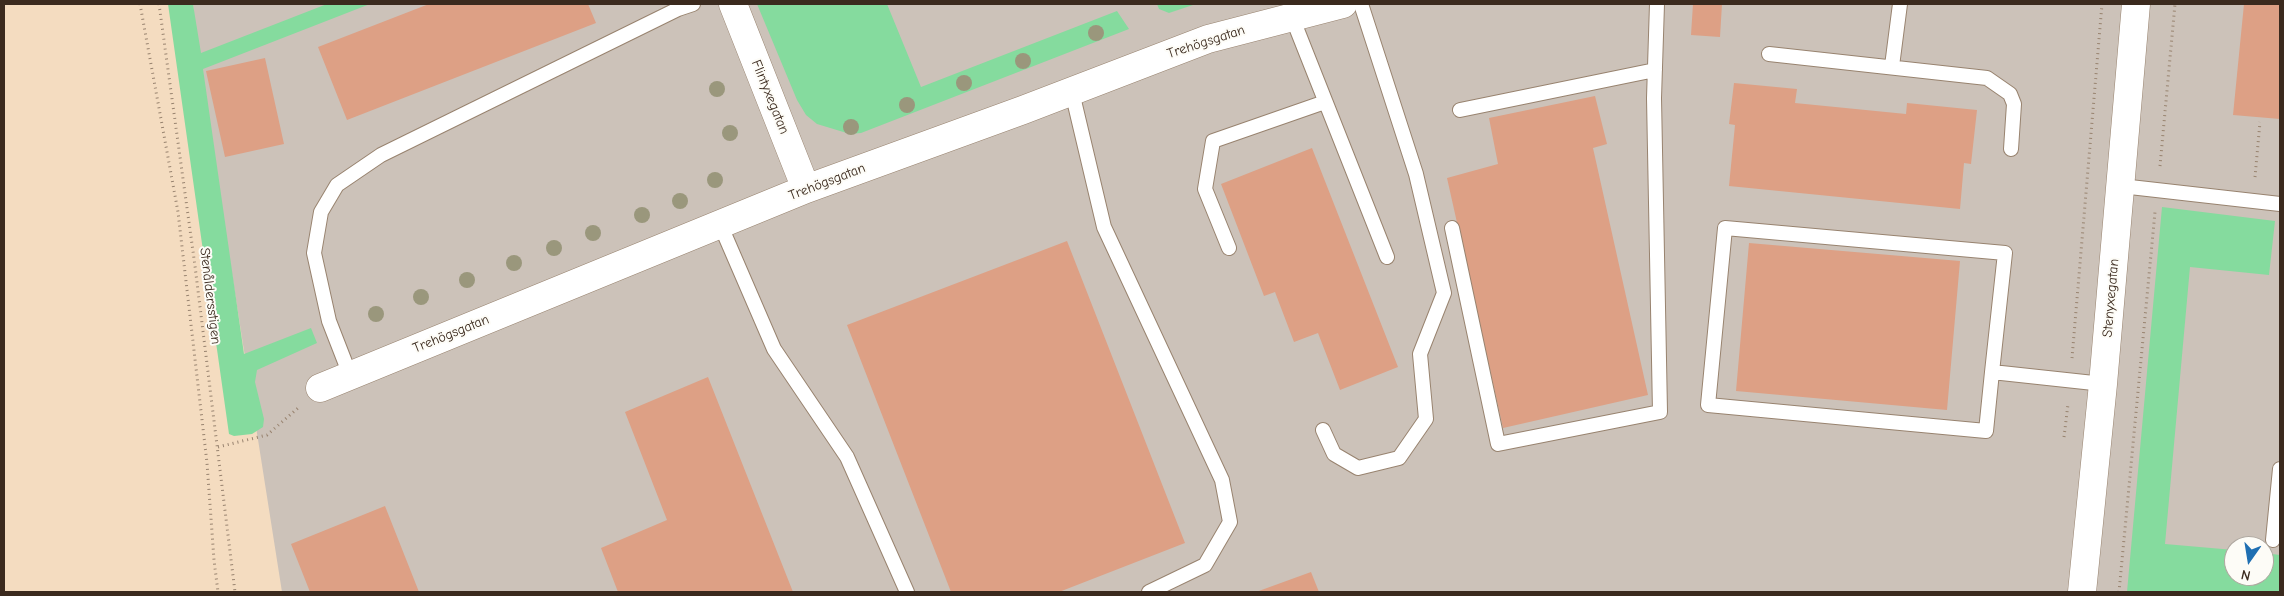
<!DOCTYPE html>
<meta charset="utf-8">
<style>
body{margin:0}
#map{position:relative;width:2284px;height:596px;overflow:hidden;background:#f4dcc0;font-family:"Comic Neue",sans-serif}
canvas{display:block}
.frame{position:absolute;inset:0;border:5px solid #3b2a1e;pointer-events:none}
.north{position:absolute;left:2224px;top:536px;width:50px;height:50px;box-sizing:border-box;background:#fdfcf7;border:1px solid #afa8a0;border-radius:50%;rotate:193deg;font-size:14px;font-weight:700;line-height:20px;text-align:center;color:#3b2a1e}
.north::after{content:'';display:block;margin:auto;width:18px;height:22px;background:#1f6fb2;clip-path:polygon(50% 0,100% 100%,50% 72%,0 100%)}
</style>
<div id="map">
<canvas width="2284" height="596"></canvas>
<div class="frame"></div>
<div class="north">N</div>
</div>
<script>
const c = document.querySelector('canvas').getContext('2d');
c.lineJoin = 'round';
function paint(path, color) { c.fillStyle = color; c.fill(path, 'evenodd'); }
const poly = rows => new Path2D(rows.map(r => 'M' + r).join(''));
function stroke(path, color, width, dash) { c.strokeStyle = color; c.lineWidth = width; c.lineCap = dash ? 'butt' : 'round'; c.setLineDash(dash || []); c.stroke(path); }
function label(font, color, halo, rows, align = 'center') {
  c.font = font + ' "Comic Neue",sans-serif'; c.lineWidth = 4; c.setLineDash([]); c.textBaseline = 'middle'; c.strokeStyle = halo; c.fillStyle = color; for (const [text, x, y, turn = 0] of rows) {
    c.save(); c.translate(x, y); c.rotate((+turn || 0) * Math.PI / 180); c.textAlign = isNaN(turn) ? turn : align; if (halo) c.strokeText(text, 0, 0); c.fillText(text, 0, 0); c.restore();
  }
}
paint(poly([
 [193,4,2280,4,2280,592,282,592,197,52],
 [2234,546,2264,546,2264,576,2234,576]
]), '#ccc2b9');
paint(poly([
 [168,4,193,4,201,53,327,4,370,4,203,69,244,354,311,328,317,343,257,370,255,382,264,419,263,427,252,434,234,436,229,434],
 [757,4,887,4,921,87,1117,11,1129,29,861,133,850,134,817,124,806,115,797,100],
 [1157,4,1196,4,1169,13,1159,9],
 [2162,207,2275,221,2269,275,2190,267,2165,544,2234,550,2234,576,2264,576,2264,553,2280,555,2280,592,2127,592]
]), '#85db9e');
paint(poly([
 [429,4,588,4,596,23,347,120,318,47],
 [1693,4,1722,4,1720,37,1691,35],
 [2244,4,2280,4,2280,119,2233,115],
 [265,58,284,144,225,157,206,71],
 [1734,83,1797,89,1795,103,1906,114,1907,103,1977,110,1971,164,1964,163,1960,209,1729,186,1735,125,1729,124],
 [1595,96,1607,144,1593,148,1648,395,1503,428,1447,178,1498,164,1489,118],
 [1312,148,1398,367,1340,390,1318,333,1294,342,1275,292,1264,296,1221,184],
 [1067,241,1185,543,1059,592,951,592,847,325],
 [1749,243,1960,261,1947,410,1736,391],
 [708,377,793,592,618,592,601,548,667,520,625,412],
 [385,506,419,592,310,592,291,544],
 [1311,572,1319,592,1256,592]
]), '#dda085');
const service = poly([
 [1292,17,1387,257],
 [1769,54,1987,78,2010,94,2014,104,2011,149],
 [1892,66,1900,4],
 [1072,92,1104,227,1222,480,1230,522,1205,565,1149,592],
 [1460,110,1655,70],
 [2121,186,2280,204],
 [720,224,774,349,847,457,907,592],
 [1452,228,1498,444,1660,412,1654,98,1657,4],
 [1229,248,1205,189,1213,141,1325,102],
 [1992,372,2005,253,1725,228,1708,405,1986,431,1992,372,2103,384],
 [350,375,329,321,314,253,321,212,337,185,381,155,678,9,693,4],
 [1323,430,1334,454,1358,468,1399,458,1426,419,1420,354,1444,293,1416,174,1361,4],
 [2273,540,2280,469]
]);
const minor = poly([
 [733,4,806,189],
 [320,388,806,189,1023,110,1208,39,1343,4]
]);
const tertiary = poly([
 [2082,592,2103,384,2136,4]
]);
stroke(service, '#98836f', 16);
stroke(minor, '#98836f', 29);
stroke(tertiary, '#98836f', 29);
stroke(poly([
 [140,4,178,212,207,463,214,560,218,592],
 [159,4,195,266,235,592],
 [2160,166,2175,4],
 [2255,177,2260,122],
 [2072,358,2102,4],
 [2064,437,2068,404],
 [218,447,267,435,298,408],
 [2119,592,2155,212]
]), '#98836f', 3, [1, 4]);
stroke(service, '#fff', 14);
stroke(minor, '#fff', 28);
stroke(tertiary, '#fff', 28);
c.fillStyle = '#9a977c';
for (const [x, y] of [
 [1096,33],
 [1023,61],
 [964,83],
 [717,89],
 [907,105],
 [851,127],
 [730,133],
 [715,180],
 [680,201],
 [642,215],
 [593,233],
 [554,248],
 [514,263],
 [467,280],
 [421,297],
 [376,314]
]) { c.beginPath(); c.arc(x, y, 8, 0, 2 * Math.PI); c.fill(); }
label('14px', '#3b2a1e', '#fdfcf7', [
 ["Trehögsgatan",1206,42,-18],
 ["Flintyxegatan",770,97,68],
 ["Trehögsgatan",827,182,-21],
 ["Stenåldersstigen",210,296,83],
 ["Stenyxegatan",2111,298,-85],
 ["Trehögsgatan",451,334,-22]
]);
</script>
